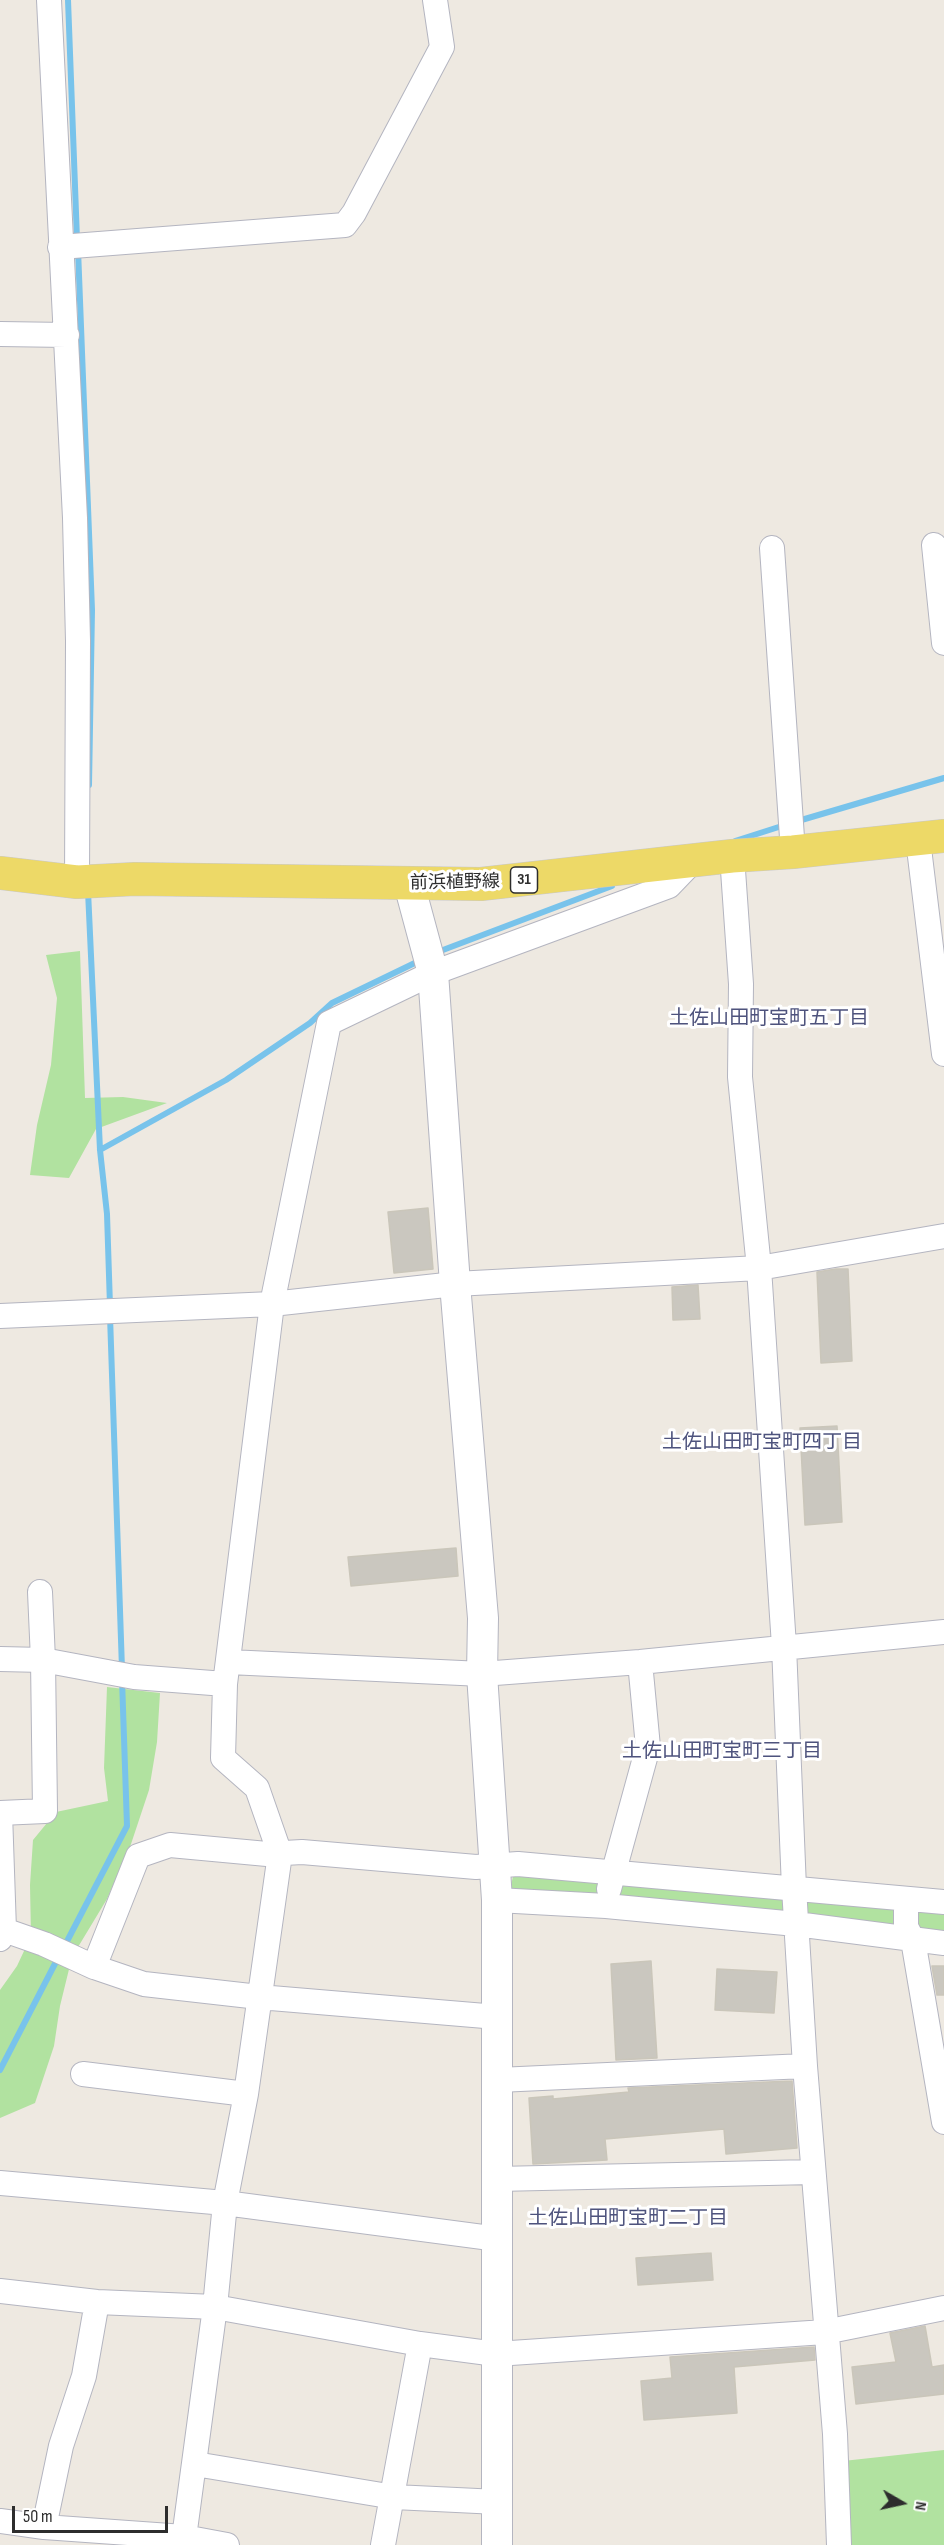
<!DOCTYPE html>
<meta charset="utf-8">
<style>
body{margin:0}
#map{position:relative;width:944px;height:2545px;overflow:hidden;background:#eee9e1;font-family:"Sofia Sans Condensed",sans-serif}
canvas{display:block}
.north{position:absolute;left:872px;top:2473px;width:60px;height:60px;-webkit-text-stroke:4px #fff;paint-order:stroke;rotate:99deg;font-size:16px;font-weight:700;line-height:24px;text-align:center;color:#2d2d2d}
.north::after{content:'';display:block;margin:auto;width:21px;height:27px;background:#2d2d2d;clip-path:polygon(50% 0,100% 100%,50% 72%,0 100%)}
.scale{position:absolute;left:12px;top:2506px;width:156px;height:27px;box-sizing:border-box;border:3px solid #2d2d2d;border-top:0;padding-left:8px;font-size:18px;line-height:21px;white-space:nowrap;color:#2d2d2d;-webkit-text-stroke:4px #fff;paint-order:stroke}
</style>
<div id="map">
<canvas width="944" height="2545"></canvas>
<div class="north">N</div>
<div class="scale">50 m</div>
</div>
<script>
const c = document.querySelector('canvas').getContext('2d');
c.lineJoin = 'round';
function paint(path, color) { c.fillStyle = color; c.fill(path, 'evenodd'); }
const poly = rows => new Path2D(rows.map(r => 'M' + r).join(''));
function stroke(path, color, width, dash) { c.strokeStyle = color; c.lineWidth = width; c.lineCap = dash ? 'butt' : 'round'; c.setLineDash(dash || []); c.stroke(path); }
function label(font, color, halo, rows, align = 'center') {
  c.font = font + ' "Sofia Sans Condensed","Noto Sans JP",sans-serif'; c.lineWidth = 6; c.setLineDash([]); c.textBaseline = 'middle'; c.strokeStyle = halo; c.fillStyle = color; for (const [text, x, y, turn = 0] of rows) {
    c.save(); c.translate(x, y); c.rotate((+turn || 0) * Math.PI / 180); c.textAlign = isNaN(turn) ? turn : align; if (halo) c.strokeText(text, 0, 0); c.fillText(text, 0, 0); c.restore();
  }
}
paint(poly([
 [80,951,85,1098,123,1097,167,1103,96,1129,69,1178,30,1175,37,1125,51,1065,57,998,46,955],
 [107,1687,160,1693,157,1742,149,1790,131,1844,107,1899,72,1957,60,2006,54,2046,35,2103,0,2118,0,1990,17,1966,31,1936,30,1885,33,1840,56,1812,108,1801,104,1768],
 [514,1872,944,1912,944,1931,510,1890],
 [944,2450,944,2545,848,2545,843,2461]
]), '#b1e2a0');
stroke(poly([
 [68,0,77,239],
 [78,249,92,610,89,785],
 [798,821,944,778],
 [735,841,785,825],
 [88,891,100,1150,107,1214,110,1306],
 [435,953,612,886],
 [100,1150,226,1080,310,1023,332,1003,421,960],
 [110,1316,122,1669],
 [64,1947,127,1826,122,1679],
 [0,2070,59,1956]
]), '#78c3eb', 6);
const building = poly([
 [428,1208,433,1269,394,1273,388,1212,428,1208],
 [836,1269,848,1269,852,1361,821,1363,817,1272,836,1269],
 [698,1285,700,1319,673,1320,672,1287,698,1285],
 [837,1426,842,1522,805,1525,800,1428,837,1426],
 [456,1548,458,1576,351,1586,348,1557,456,1548],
 [651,1961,657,2058,616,2060,611,1964,651,1961],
 [932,1966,944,1966,944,1995,937,1995,932,1966],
 [717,1969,777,1972,774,2013,715,2010,717,1969],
 [792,2081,797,2148,726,2154,724,2129,605,2139,607,2160,533,2164,529,2098,553,2096,553,2099,629,2092,628,2088,792,2081],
 [711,2253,713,2280,638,2285,636,2258,711,2253],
 [925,2326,932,2367,944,2365,944,2394,856,2404,852,2367,896,2362,890,2333,925,2326],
 [814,2347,815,2360,734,2367,737,2413,644,2420,641,2381,672,2378,670,2357,814,2347]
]);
paint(building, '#cac7bf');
stroke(building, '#cac6ba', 1.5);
const minor = poly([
 [49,0,75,518,78,641,77,882],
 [60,247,345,225,354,213,442,47,435,0],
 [0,334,67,335],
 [934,545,944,643],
 [772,548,793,852],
 [918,840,944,1054],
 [732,856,741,984,740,1077,759,1268,784,1646,794,1888,805,2066,835,2434,839,2545],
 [0,1316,272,1304,455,1284,759,1268,944,1236],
 [0,1659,43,1660,134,1677,225,1684],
 [229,1662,482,1674,640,1662,944,1632],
 [0,1813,45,1811,43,1660,40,1592],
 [609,1889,648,1747,640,1662],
 [906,1899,906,1927,913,1940,944,2122],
 [497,1900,606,1906,796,1924,944,1943],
 [4,1930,44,1944,94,1967,144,1984,259,1997,497,2017],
 [0,1939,4,1930,0,1813],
 [94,1967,138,1856,170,1845,267,1854,302,1852,476,1867,518,1864,944,1902],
 [83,2074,246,2094],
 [498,2080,805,2066],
 [497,2179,813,2172],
 [0,2183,225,2203,498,2239],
 [0,2291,97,2302,215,2307,420,2344,496,2354,825,2332,944,2308],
 [195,2464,394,2497,498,2502],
 [0,2521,44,2527,184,2537,227,2545],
 [44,2527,61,2446,84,2376,97,2302],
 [183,2545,215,2307,225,2203,246,2094,280,1854,257,1788,223,1758,225,1684,272,1304,329,1023,433,973,669,886,694,860],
 [383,2545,420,2344]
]);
const tertiary = poly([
 [409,884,433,973,455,1284,483,1618,482,1674,497,1900,497,2545]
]);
const primary = poly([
 [0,873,77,882,135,879,481,884,732,856,793,852,944,836]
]);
stroke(minor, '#b4b5c0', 26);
stroke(tertiary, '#b4b5c0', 32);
stroke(primary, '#c8c8c8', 34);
stroke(minor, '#fff', 24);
stroke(tertiary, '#fff', 30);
stroke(primary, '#edd967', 33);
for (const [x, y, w] of [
 [524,880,27]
]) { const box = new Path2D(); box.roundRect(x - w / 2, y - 13, w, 26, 4.5); c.fillStyle = '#fff'; c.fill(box); stroke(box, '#2d2d2d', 1.5); }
label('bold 16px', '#2d2d2d', null, [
 ["31",524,880]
]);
label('18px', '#2d2d2d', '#fff', [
 ["前浜植野線",455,883,-1]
]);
label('20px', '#4e537d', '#fff', [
 ["土佐山田町宝町五丁目",769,1019],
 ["土佐山田町宝町四丁目",762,1443],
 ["土佐山田町宝町三丁目",722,1752],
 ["土佐山田町宝町二丁目",628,2219]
]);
</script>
